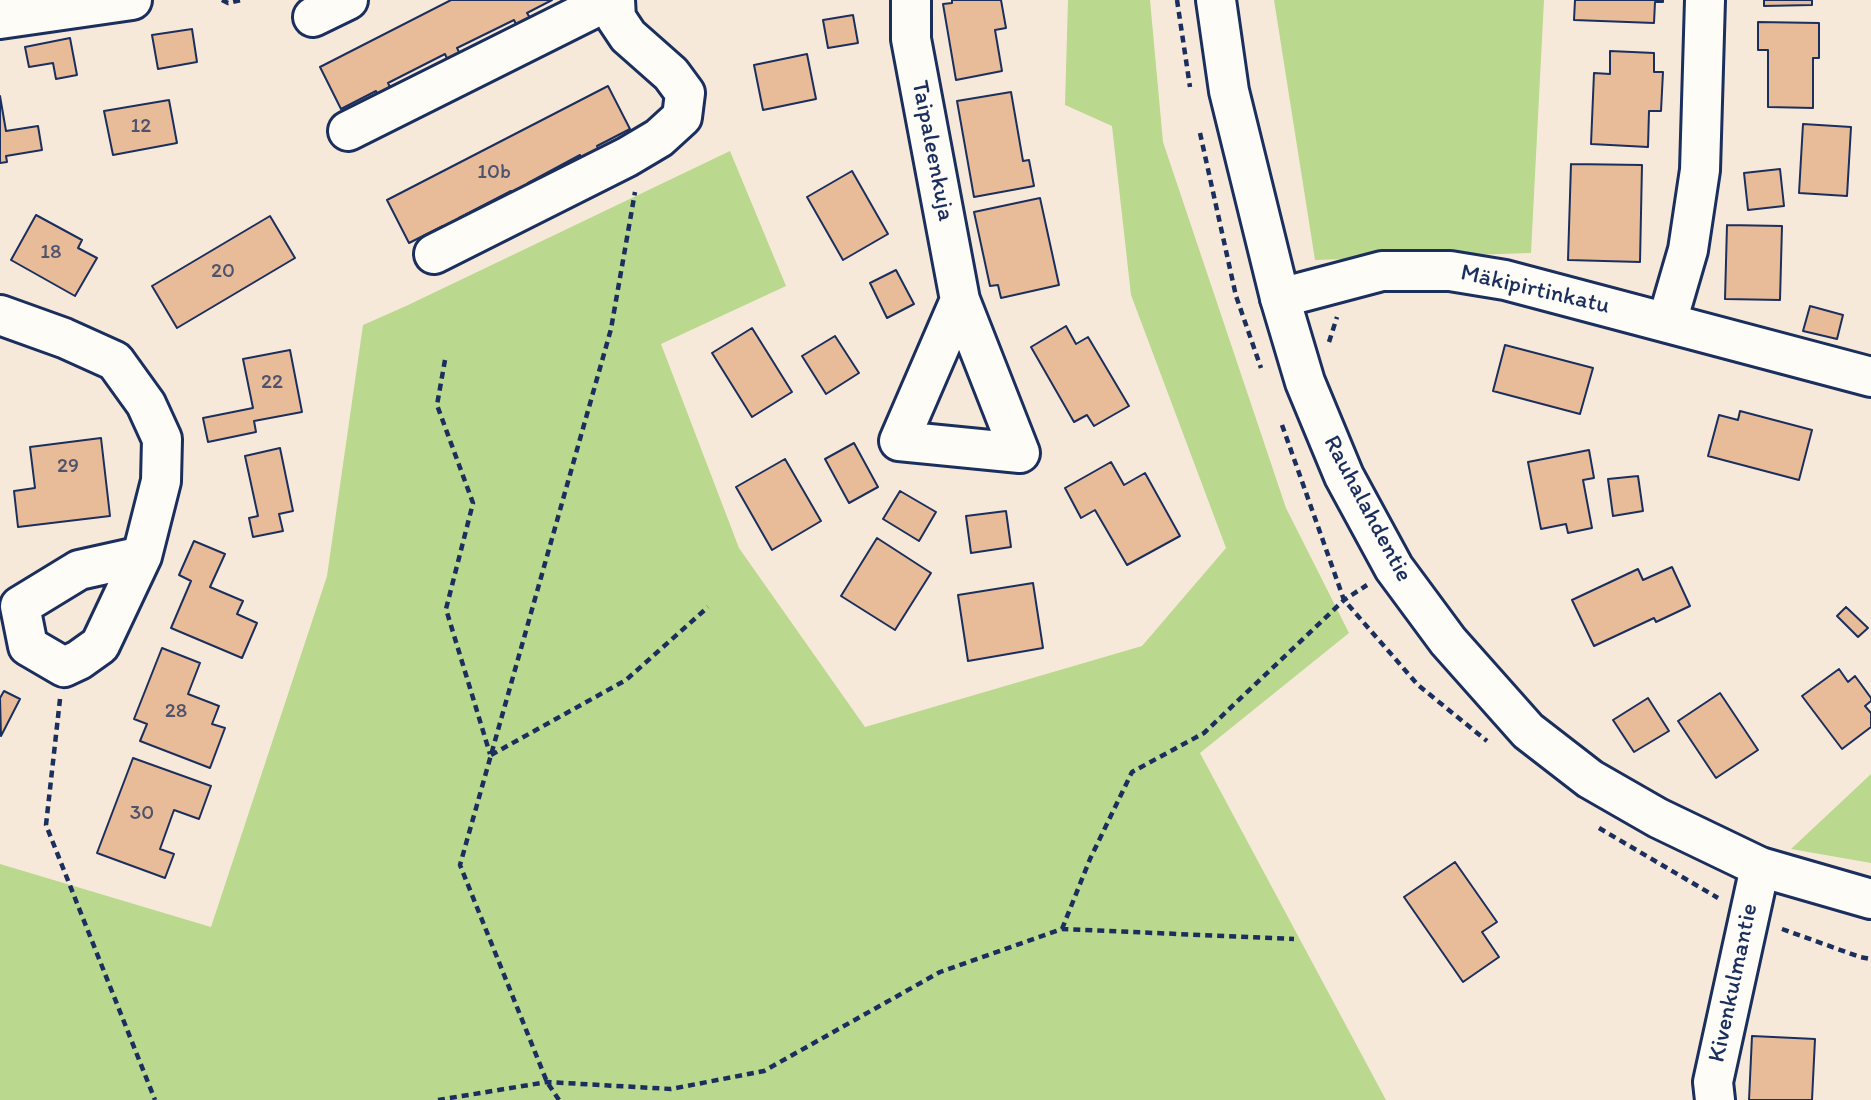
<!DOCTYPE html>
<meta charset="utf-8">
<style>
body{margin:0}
canvas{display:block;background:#f7e9da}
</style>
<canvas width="1871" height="1100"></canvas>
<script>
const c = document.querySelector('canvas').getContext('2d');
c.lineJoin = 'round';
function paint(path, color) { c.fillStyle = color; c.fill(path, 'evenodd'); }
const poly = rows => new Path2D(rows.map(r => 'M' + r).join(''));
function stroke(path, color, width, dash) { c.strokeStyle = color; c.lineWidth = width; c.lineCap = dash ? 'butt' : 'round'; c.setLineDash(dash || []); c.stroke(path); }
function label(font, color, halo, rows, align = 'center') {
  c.font = font + ' Itim,sans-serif'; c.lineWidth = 5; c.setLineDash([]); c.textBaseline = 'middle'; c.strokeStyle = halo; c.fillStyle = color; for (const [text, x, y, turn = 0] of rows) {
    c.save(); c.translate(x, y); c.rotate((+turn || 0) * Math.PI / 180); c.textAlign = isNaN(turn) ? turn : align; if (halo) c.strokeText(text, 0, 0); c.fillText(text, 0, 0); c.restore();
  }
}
paint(poly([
 [1068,0,1150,0,1163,142,1286,508,1349,633,1200,753,1386,1100,0,1100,0,864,211,927,327,576,363,325,406,306,730,151,786,286,661,344,739,548,865,727,1142,646,1226,548,1131,295,1112,126,1065,105],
 [1274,0,1544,0,1531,253,1315,260],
 [1871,774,1871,863,1791,849]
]), '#bbd88f');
const building = poly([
 [451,0,552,0,527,13,532,21,518,28,514,20,457,48,461,56,449,63,445,54,388,83,392,91,379,98,376,91,341,109,320,67,451,0],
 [952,0,1001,0,1006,28,995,30,1002,71,956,80,943,4,952,3,952,0],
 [1575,0,1663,0,1663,2,1655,2,1654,23,1574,20,1575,0],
 [1764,0,1812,0,1812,5,1764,6,1764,0],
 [853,15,858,43,828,48,823,20,853,15],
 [1758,22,1819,23,1819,58,1813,58,1813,108,1768,107,1768,50,1758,50,1758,22],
 [192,29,197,62,158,69,152,35,192,29],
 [70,38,77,75,56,79,53,63,29,67,25,47,70,38],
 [1610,51,1654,53,1654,72,1663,72,1661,111,1649,111,1648,147,1591,144,1594,73,1610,74,1610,51],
 [807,54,816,99,763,110,754,65,807,54],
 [608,86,630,129,597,146,601,154,584,163,580,155,528,183,532,190,515,199,511,191,459,218,463,226,447,233,443,226,409,243,387,200,608,86],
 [1011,92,1023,161,1029,160,1034,186,974,197,957,101,1011,92],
 [0,96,6,131,38,126,42,150,6,156,7,162,0,163,0,96],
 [169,100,177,143,113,155,104,111,169,100],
 [1803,124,1851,127,1847,196,1799,193,1803,124],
 [1571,164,1642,165,1640,262,1568,260,1571,164],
 [1780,169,1784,206,1748,210,1744,173,1780,169],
 [852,171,888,234,843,260,807,197,852,171],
 [1040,198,1059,285,1001,298,998,285,990,286,974,212,1040,198],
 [36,215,82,240,78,248,97,258,75,296,11,260,36,215],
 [270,216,295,258,177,328,152,286,270,216],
 [1727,225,1782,226,1780,300,1725,299,1727,225],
 [896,270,914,304,887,318,870,283,896,270],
 [1810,306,1843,315,1837,339,1803,331,1810,306],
 [1066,326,1076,344,1088,337,1129,406,1094,426,1087,415,1074,422,1031,347,1066,326],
 [752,328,792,392,752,417,712,353,752,328],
 [835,336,859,373,826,394,802,356,835,336],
 [1505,345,1593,368,1580,414,1493,391,1505,345],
 [290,350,302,412,254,421,256,432,208,442,203,418,253,408,243,359,290,350],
 [1740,411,1812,430,1799,480,1708,456,1719,415,1738,420,1740,411],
 [101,438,110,516,18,527,14,491,35,488,30,447,101,438],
 [854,443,878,487,849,503,825,459,854,443],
 [280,448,293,511,279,514,283,531,253,537,249,518,258,516,245,456,280,448],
 [1589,450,1594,478,1583,480,1592,528,1568,533,1566,524,1541,529,1528,462,1589,450],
 [785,459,821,521,772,550,736,487,785,459],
 [1111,462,1124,485,1145,473,1180,536,1127,565,1095,510,1081,518,1065,488,1111,462],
 [1638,476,1643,511,1613,516,1608,479,1638,476],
 [900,491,936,512,919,541,883,519,900,491],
 [1006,511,1011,547,971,553,966,516,1006,511],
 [877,538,931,573,895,630,841,596,877,538],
 [194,541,225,554,210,587,243,601,237,614,257,623,242,658,171,628,191,581,179,575,194,541],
 [1672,567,1690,606,1656,622,1654,618,1594,646,1572,600,1638,569,1643,580,1672,567],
 [1033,583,1043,648,968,661,958,595,1033,583],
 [1846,607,1868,628,1858,637,1837,616,1846,607],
 [162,648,200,663,188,694,219,706,212,724,225,728,210,768,140,741,147,724,134,719,162,648],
 [1839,669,1848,682,1855,676,1871,698,1871,701,1865,706,1871,713,1871,727,1842,749,1802,696,1839,669],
 [4,691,20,699,1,736,0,698,4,691],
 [1720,693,1758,750,1716,778,1678,721,1720,693],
 [1648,698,1669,731,1634,752,1613,720,1648,698],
 [133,758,211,786,199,819,174,810,160,849,174,854,165,878,97,853,133,758],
 [1455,862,1497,922,1482,932,1499,957,1463,982,1404,897,1455,862],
 [1752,1036,1815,1039,1812,1100,1749,1100,1752,1036]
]);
paint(building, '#e8bc98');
stroke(building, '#1b2f5e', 2);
const minor = poly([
 [911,0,911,39,960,300,1020,453,899,441,960,300],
 [313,17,348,0],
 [0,19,132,0],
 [348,131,610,0],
 [434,254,627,157,659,138,682,117,685,93,671,74,628,36,616,18,615,0],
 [1280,298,1382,271,1450,271,1505,280,1871,377],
 [0,315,64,338,115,361,146,404,162,439,161,481,142,556,100,645,79,660,64,667,28,646,20,606,79,570,142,556],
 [1667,322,1688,250,1700,170,1705,0],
 [1715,1100,1713,1082,1760,867]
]);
const major = poly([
 [1216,0,1229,91,1280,298,1305,382,1344,476,1394,568,1448,641,1528,731,1590,779,1658,818,1760,867,1871,899]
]);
stroke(minor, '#1b2f5e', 44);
stroke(major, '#1b2f5e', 44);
stroke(poly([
 [222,0,228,3,241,0],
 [1177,0,1190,87],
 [1200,133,1236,296,1261,368],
 [1329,342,1337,317],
 [445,360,437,405,473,503,446,609,490,754],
 [1282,425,1344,600,1418,685,1487,741],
 [60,699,46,825,155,1100],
 [491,755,626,680,708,607],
 [1599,828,1718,898],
 [1062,929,1090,859,1132,772,1204,733,1344,600,1367,585],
 [1782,929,1860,957,1871,959],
 [438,1100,547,1082,671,1089,764,1071,940,972,1062,929,1294,939],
 [559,1100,547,1082,460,865,611,329,635,192]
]), '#1b2f5e', 4.5, [7, 5]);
stroke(minor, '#fdfcf7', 38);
stroke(major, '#fdfcf7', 38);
label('21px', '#4e526c', null, [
 ["12",141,127],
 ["10b",494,173],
 ["18",51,253],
 ["20",223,272],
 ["22",272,383],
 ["29",68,467],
 ["28",176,712],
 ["30",142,814]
]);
label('24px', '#1b2f5e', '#fdfcf7', [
 ["Taipaleenkuja",932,151,79],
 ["Mäkipirtinkatu",1535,290,13],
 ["Rauhalahdentie",1367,509,62],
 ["Kivenkulmantie",1734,983,-78]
]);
</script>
